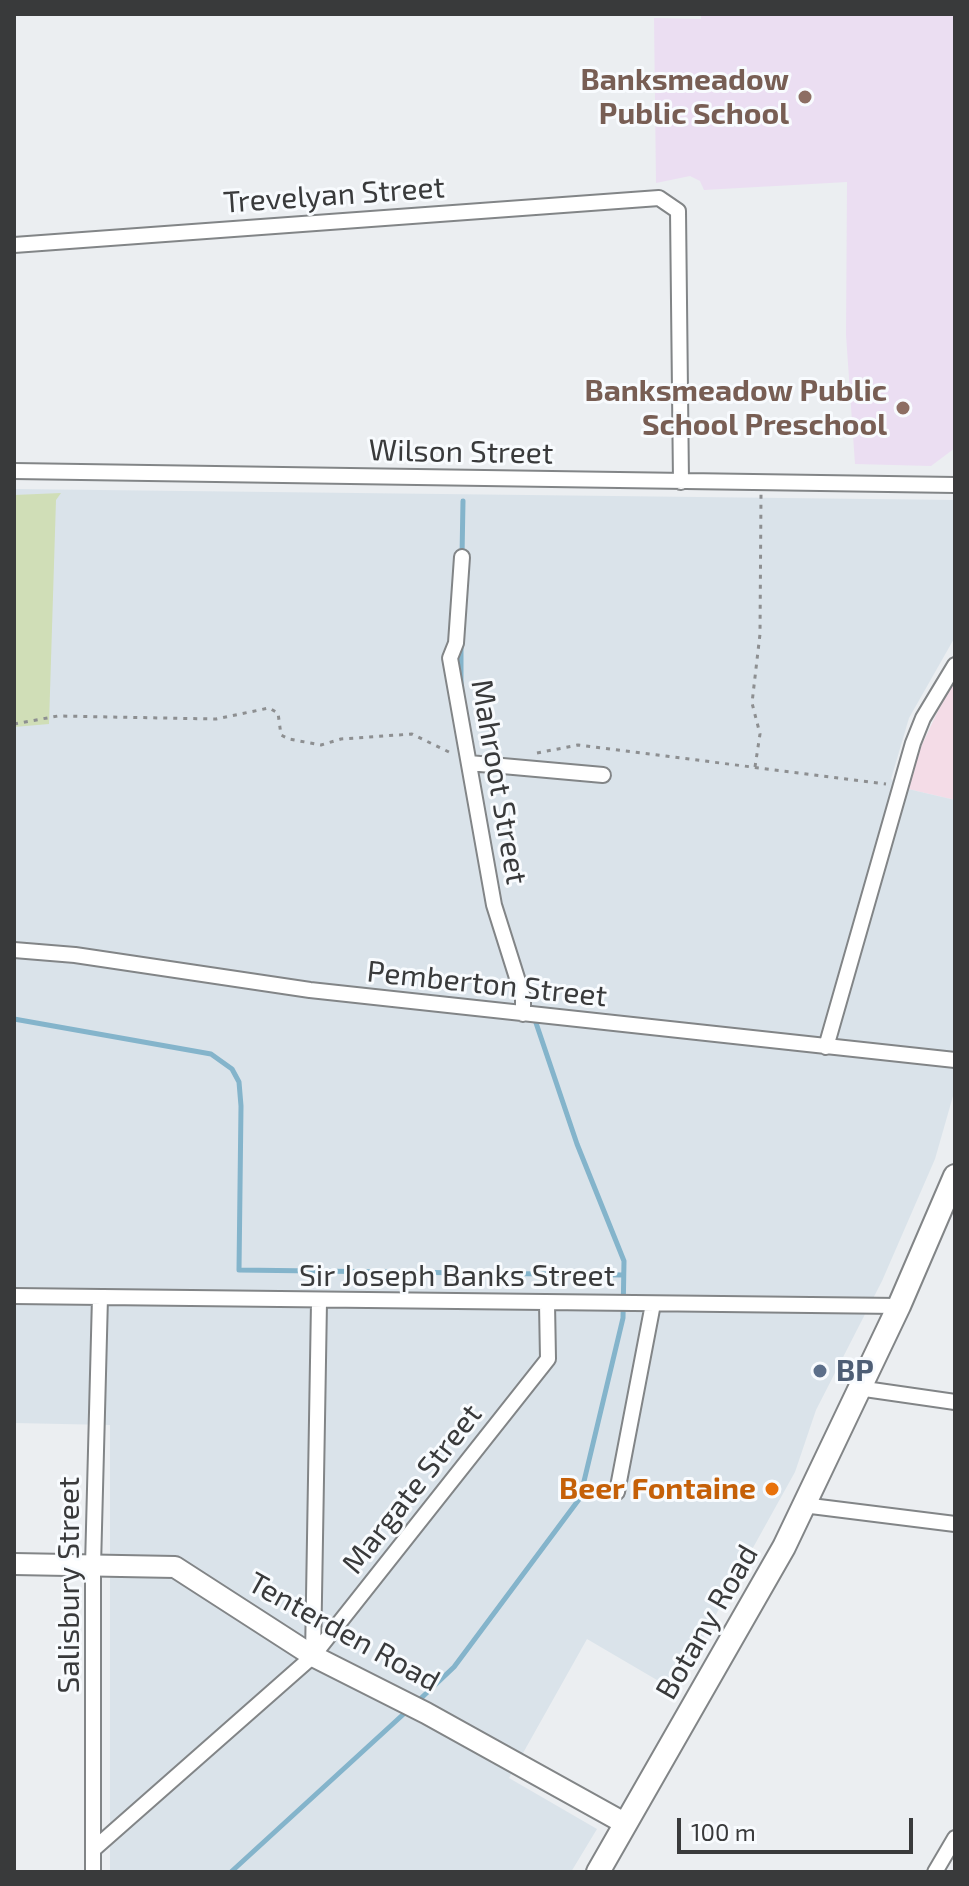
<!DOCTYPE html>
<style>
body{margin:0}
#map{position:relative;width:969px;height:1886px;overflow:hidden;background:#ebeef1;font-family:"Exo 2",sans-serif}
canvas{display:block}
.frame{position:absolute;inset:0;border:16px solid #393a3b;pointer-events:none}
.scale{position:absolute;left:677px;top:1818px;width:236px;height:36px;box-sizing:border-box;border:4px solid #393a3b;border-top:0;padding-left:10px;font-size:24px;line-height:28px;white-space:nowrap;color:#393a3b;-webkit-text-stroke:6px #f8fbfe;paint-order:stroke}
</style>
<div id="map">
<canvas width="969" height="1886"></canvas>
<div class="frame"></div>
<div class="scale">100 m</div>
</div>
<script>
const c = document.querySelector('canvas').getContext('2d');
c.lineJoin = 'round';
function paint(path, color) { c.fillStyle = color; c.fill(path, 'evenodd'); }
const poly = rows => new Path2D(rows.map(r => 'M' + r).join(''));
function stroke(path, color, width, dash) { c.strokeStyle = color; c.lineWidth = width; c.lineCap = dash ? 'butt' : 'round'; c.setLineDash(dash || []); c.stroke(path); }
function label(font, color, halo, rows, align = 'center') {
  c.font = font + ' "Exo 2",sans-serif'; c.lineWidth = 6; c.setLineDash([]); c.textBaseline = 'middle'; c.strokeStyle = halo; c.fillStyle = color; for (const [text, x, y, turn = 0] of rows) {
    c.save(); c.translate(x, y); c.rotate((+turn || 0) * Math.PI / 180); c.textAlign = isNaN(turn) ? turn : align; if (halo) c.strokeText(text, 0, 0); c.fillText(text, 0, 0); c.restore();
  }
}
paint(poly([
 [955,675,955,800,908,789,918,753]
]), '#f4dce7');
paint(poly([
 [14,489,955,500,955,637,909,718,891,779,908,789,955,800,955,1089,935,1159,882,1281,816,1410,795,1472,674,1690,587,1639,509,1778,597,1829,571,1872,110,1872,110,1425,14,1423]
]), '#dae3ea');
paint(poly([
 [701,14,955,14,955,448,931,466,855,464,846,335,847,182,704,190,700,181,690,176,656,183,654,18,701,19]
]), '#ebdef2');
paint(poly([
 [61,493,56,500,49,724,14,727,14,495]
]), '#d0deb7');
stroke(poly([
 [462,556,463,501],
 [461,646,461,688],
 [14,1019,211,1054,232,1069,239,1082,241,1106,239,1270,623,1275],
 [416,1703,454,1667,580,1498,623,1318,624,1261,577,1144,534,1017],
 [231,1872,408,1710]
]), '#84b4cb', 5);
const street = poly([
 [14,245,659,198,678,211,681,482],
 [14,471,955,485],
 [462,557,456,643,450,658,494,905,523,997,523,1014],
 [469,763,603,775],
 [14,950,75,955,310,990,955,1060],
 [826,1047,913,743,923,718,955,665],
 [14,1296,899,1306],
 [858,1388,955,1402],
 [617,1492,653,1304],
 [803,1505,955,1524],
 [313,1656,319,1302],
 [95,1848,313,1656,548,1359,547,1303],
 [93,1872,93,1566,100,1297],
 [935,1872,955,1838]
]);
const secondary = poly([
 [14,1564,175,1567,313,1656,426,1713,626,1824]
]);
const primary = poly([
 [598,1872,784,1547,899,1306,955,1176]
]);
stroke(street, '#828587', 18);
stroke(secondary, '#828587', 24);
stroke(primary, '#828587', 26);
stroke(poly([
 [14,724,58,716,216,719,269,708,278,713,281,735,289,739,321,745,341,739,412,734,453,754],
 [537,753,578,745,886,784],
 [755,767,760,734,752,703,760,634,761,494]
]), '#8d8f91', 3, [4, 6]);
stroke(street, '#fff', 14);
stroke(secondary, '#fff', 20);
stroke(primary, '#fff', 22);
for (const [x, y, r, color] of [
 [805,97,8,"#8d6e63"],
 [903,408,8,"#8d6e63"],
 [820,1371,8,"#5c6f8a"],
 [772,1489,8,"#e8710a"]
]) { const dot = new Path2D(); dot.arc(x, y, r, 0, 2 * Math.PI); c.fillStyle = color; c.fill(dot); stroke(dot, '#f8fbfe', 3); }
label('bold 30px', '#785e54', '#f8fbfe', [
 ["Banksmeadow",789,80],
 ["Public School",789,114],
 ["Banksmeadow Public",887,391],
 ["School Preschool",887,425]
], 'right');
label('30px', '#393a3b', '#f8fbfe', [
 ["Trevelyan Street",334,195,-4],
 ["Wilson Street",461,452,1],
 ["Mahroot Street",499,782,80],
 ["Pemberton Street",487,984,6],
 ["Sir Joseph Banks Street",457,1276],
 ["Margate Street",412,1489,-52],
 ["Salisbury Street",69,1585,-90],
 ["Botany Road",707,1622,-60],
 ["Tenterden Road",344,1632,29]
]);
label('bold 30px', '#4e5e75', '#f8fbfe', [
 ["BP",836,1371]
], 'left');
label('bold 30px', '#c56008', '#f8fbfe', [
 ["Beer Fontaine",756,1489]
], 'right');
</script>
